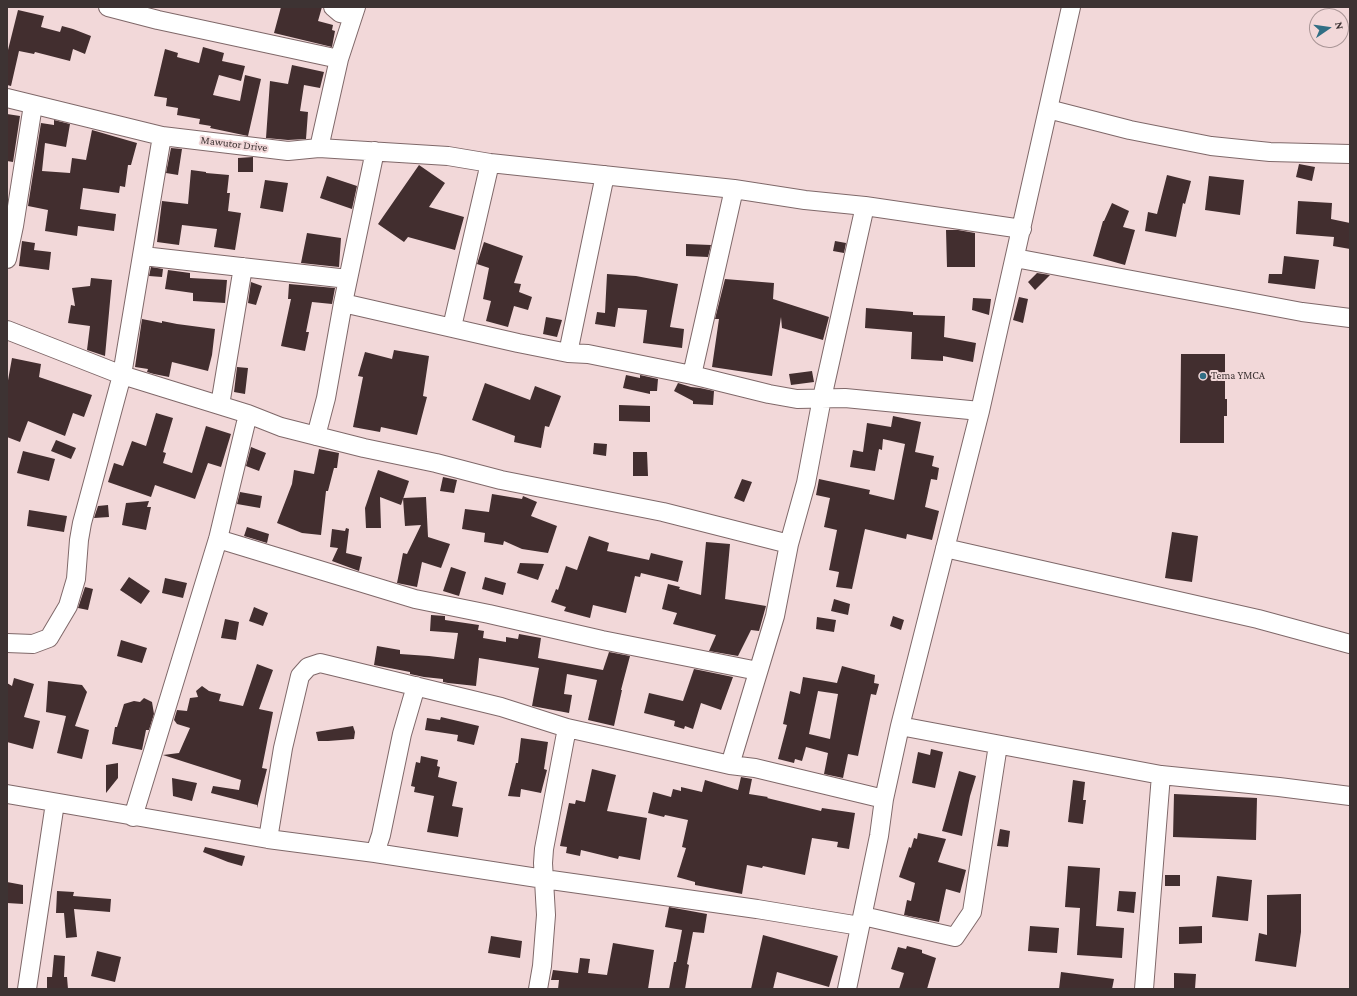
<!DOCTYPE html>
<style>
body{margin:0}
#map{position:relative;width:1357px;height:996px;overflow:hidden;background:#f2d8d9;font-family:"Crimson Pro",serif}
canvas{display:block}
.frame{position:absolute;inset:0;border:8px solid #3d3333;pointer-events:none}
.north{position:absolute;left:1309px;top:8px;width:40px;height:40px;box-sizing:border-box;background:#f2d8d9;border:1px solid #aa9697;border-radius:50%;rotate:77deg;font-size:11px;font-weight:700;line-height:16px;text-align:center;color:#3d3333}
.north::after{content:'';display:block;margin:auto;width:14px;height:18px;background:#316e84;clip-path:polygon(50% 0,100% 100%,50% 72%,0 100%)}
</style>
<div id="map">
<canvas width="1357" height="996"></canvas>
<div class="frame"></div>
<div class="north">N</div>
</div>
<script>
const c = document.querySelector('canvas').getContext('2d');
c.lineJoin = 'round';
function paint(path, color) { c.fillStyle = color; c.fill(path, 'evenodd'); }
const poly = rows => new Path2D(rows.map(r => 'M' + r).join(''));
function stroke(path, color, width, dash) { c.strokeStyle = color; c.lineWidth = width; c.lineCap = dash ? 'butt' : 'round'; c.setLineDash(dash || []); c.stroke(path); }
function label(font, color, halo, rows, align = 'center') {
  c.font = font + ' "Crimson Pro",serif'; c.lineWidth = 4; c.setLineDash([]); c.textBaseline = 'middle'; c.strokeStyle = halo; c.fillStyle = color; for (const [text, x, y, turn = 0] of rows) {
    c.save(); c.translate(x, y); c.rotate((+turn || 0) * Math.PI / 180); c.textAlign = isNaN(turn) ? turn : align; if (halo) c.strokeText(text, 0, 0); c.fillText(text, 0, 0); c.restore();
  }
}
paint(poly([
 [281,7,322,7,318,21,333,25,332,30,335,31,332,47,274,33],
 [18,10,44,16,41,27,60,32,62,26,73,29,91,36,85,54,73,49,70,61,35,52,34,54,19,51,11,86,7,85,7,50,8,50],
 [203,47,224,53,222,61,245,66,241,81,219,75,213,95,240,101,245,75,261,79,248,136,210,128,211,126,199,124,200,119,177,115,178,108,166,106,167,98,154,96,165,49,178,53,177,57,199,63],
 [292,65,324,72,320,88,304,85,300,111,308,112,306,139,288,140,266,138,270,81,288,84],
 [7,114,20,116,13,162,7,161],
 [54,120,70,124,66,147,45,143,42,171,70,173,72,158,86,160,92,130,137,143,131,165,128,165,125,187,120,186,119,193,83,188,80,209,116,214,114,231,78,226,77,236,45,231,48,210,28,206,41,123,54,125],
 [171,148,182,149,178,175,166,173],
 [253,157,253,172,238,172,238,158],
 [1299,164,1315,167,1312,181,1296,177],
 [419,165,445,183,429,207,464,217,455,250,408,237,404,242,378,224],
 [191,170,206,172,206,173,229,175,227,193,230,193,228,211,241,213,235,250,214,247,217,229,182,225,179,245,157,242,162,201,188,204],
 [1167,175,1191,181,1185,204,1183,203,1176,237,1145,231,1148,212,1157,214],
 [327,176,357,186,352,209,320,198],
 [1209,176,1244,180,1240,215,1205,210],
 [265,180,288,183,283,212,260,208],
 [1298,201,1332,203,1331,219,1350,223,1350,249,1333,246,1334,237,1296,234],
 [1112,203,1129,211,1123,227,1135,230,1125,265,1093,256,1103,221,1104,221],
 [946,230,958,230,975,233,975,267,947,267],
 [307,233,341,238,339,267,301,263],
 [22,241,35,243,34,250,51,252,49,270,19,266],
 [835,241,846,243,844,253,833,251],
 [484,242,523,256,514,283,521,284,519,292,532,297,528,310,514,306,508,327,486,321,491,301,483,299,489,268,477,264],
 [686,244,711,245,708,257,686,256],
 [1284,256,1319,260,1315,289,1268,283,1269,274,1282,274],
 [151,267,163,269,162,277,149,276],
 [168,270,190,273,190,278,227,280,225,303,193,301,193,293,165,289],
 [1037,273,1050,275,1035,290,1028,282],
 [607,274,636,276,678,284,670,327,684,329,682,348,643,343,647,310,618,308,615,327,595,324,597,312,605,313],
 [91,278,112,280,105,356,87,350,90,326,68,323,71,305,75,306,72,288,90,286],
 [725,279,774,283,773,299,829,317,823,340,782,328,781,317,772,376,712,367,719,319,715,319],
 [251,282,262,286,256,305,248,303],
 [289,284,335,288,332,304,312,302,306,332,309,332,305,351,281,346,291,299,288,299],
 [1019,297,1028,299,1023,323,1013,320],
 [973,298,991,299,989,315,972,310],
 [866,308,913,312,913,315,945,316,944,337,976,343,973,362,943,356,943,361,911,359,912,332,865,328],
 [546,317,562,320,557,337,543,334],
 [142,319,162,323,162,321,177,324,215,329,212,355,208,371,172,362,169,377,154,374,147,372,148,369,135,367],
 [394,350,429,356,423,396,427,397,417,435,381,427,380,432,353,427,363,377,358,376,365,352,392,359],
 [1181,354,1225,354,1225,399,1227,399,1227,416,1224,416,1224,443,1180,443],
 [12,358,41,364,39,377,92,395,84,417,73,413,65,436,28,421,20,442,7,437,7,386],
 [237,367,248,368,245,394,234,392],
 [812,371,814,382,791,385,789,374],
 [626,375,640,378,640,375,658,379,657,391,650,391,650,394,623,388],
 [485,383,530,400,535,386,561,396,549,427,545,426,541,448,514,442,515,436,472,420],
 [678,383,691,387,700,388,714,391,713,405,693,404,693,401,674,391],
 [619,405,650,406,650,422,619,421],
 [156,413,173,418,163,452,166,453,163,463,192,473,206,426,231,434,221,467,208,463,195,499,155,485,151,497,108,482,114,463,123,466,132,441,146,446],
 [893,416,921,422,915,452,934,456,932,466,939,468,937,480,931,479,925,507,939,511,932,540,907,534,906,539,865,529,852,589,836,587,839,572,829,570,837,530,824,527,830,498,816,495,819,479,870,490,869,494,894,500,905,444,883,439,882,450,879,449,875,471,850,467,853,450,863,452,867,423,891,427],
 [56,440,76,448,71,459,51,451],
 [594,443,607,444,606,456,593,454],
 [251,447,266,453,259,471,246,466],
 [319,449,339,453,337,468,334,468,328,491,326,491,321,535,302,533,277,523,292,484,294,470,314,474],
 [23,451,55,459,49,481,17,473],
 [633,452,647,452,648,476,633,476],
 [378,470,409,481,401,505,380,497,381,528,366,528,365,508],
 [443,477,457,480,454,493,440,491],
 [742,479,752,482,744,502,734,498],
 [240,492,262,496,260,508,237,504],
 [492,494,522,499,523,496,537,502,531,516,557,526,548,553,522,549,504,541,503,545,484,542,485,533,462,529,465,509,489,512],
 [426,497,428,537,450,544,441,568,422,562,417,587,397,583,403,553,407,554,421,525,405,526,403,498],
 [149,501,147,507,151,507,146,530,122,525,126,503],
 [108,505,109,517,94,518,98,506],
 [29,510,67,516,64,532,27,526],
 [247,527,269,534,267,543,244,536],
 [346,528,349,529,346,553,362,557,359,571,332,561,338,548,330,547,332,529,345,531],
 [1172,532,1198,536,1192,582,1165,578],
 [589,536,609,543,607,551,649,560,651,553,683,561,678,582,641,573,640,577,635,576,626,613,593,605,590,618,564,611,566,607,551,602,556,589,558,590,566,566,577,570],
 [706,542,730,544,725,599,766,606,759,631,751,630,738,656,709,651,716,635,673,624,677,613,662,609,668,584,680,587,679,589,701,595],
 [520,563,544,564,538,580,517,573],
 [451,567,466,572,459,596,443,591],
 [129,577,150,591,141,604,120,590],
 [485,577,506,583,503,595,482,589],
 [165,578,187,583,183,598,162,593],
 [85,587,93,589,88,610,78,608],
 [834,599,850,604,848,615,831,611],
 [254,607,268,613,263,626,249,621],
 [431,615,445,616,445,620,479,625,478,630,484,631,483,638,506,642,506,637,518,639,519,634,541,638,538,658,603,670,609,652,630,656,621,690,622,690,614,726,588,720,597,680,567,674,564,694,572,695,569,713,532,706,539,668,479,658,476,686,448,683,443,682,443,679,424,677,410,674,410,672,374,665,377,646,400,650,400,654,429,656,454,659,458,633,430,631],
 [893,616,904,620,901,630,890,626],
 [817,617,836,620,834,632,816,629],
 [225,619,239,622,236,640,221,638],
 [121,640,147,648,142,663,117,656],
 [257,664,273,670,259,709,273,712,262,768,267,769,257,808,257,805,211,793,213,786,239,790,241,780,163,755,179,753,190,728,177,724,174,720,177,710,187,711,190,698,198,697,196,691,202,686,209,691,221,694,219,701,243,706],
 [842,666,875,675,874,683,879,684,876,695,871,694,858,756,848,754,843,778,824,774,828,753,806,747,802,761,795,759,794,763,778,759,787,725,783,724,790,691,800,694,803,677,837,683],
 [818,691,838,694,830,739,809,734],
 [694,669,733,677,721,710,701,703,693,729,685,726,684,729,674,726,675,721,644,713,649,693,683,701],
 [14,678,34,684,24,717,40,721,33,749,7,742,7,683,12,686],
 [48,681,82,685,87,692,75,726,89,730,82,759,57,753,66,716,46,712],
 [144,698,152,702,154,714,149,730,146,730,142,750,112,744,115,727,117,727,124,704,134,701,140,702],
 [441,717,479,726,474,745,457,741,458,735,425,730,427,718,440,720],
 [353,726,355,732,354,739,328,741,318,741,316,732],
 [521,738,548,742,544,769,547,770,541,793,521,789,520,797,508,796,516,763,518,763],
 [931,749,943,752,935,788,912,783,918,752,930,755],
 [421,756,438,760,437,766,440,767,438,777,457,782,452,806,463,808,458,837,427,832,434,796,414,792,415,787,411,786,416,762,420,763],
 [118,763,118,778,106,793,106,765],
 [592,769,616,775,607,811,647,818,640,860,619,856,618,859,581,850,580,856,566,853,567,847,560,846,569,803,575,804,576,800,585,802],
 [959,771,976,776,970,796,962,836,942,831],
 [741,777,752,779,749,794,768,797,767,798,821,811,822,808,855,813,849,849,837,847,838,842,812,838,805,875,763,866,762,868,747,865,742,894,695,885,695,882,677,877,686,848,682,847,688,820,665,815,664,817,648,813,653,792,671,797,673,789,681,791,681,787,702,792,705,780,738,790],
 [172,778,197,783,192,801,173,796],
 [1073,780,1085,782,1083,800,1086,800,1083,824,1068,822],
 [1174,794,1257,798,1256,840,1173,837],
 [1000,829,1010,831,1008,847,997,846],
 [918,833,946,839,938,862,966,870,960,893,946,889,939,922,904,915,907,900,911,901,915,883,899,877,909,847,911,848,914,838,917,839],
 [205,847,245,856,242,866,228,862,203,852],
 [1068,866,1100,868,1096,926,1124,928,1122,958,1077,955,1080,908,1065,907],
 [1165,875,1180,875,1180,886,1165,886],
 [1217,876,1252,880,1248,921,1212,917],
 [7,882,23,885,23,904,7,903],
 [57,891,74,892,73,896,111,899,110,912,74,909,77,937,66,938,64,913,56,913],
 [1119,891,1136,892,1134,913,1117,911],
 [1301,894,1301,932,1296,967,1255,961,1259,933,1267,935,1267,895],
 [669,907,707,914,704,933,693,932,687,964,689,965,685,989,669,989,674,962,676,962,682,930,665,927],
 [1030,926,1059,928,1057,953,1028,951],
 [1202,926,1202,943,1179,944,1179,927],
 [763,935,838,956,829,987,777,972,773,989,751,989],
 [491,936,522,941,520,958,488,953],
 [613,943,654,950,648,989,558,989,559,980,551,980,553,970,578,973,580,958,590,959,588,973,607,975],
 [907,946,922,950,922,953,936,958,927,989,899,989,904,973,891,969,898,947,906,949],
 [97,951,121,957,115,982,91,976],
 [54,955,65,956,64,977,67,977,68,989,47,989,47,977,52,977],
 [1061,972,1114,979,1112,989,1059,989],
 [1174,973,1196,974,1195,989,1174,989]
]), '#422e2f');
const minor = poly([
 [108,7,158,20,339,59],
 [333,7,340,13,353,16],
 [7,98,162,136,288,151,319,148,339,59,356,7],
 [1048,109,1130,130,1211,146,1270,152,1350,154],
 [319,148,448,156,490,163,734,189,805,200,865,206,1022,229],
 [143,256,348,279],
 [1015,258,1302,312,1350,318],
 [7,259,14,226,33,105],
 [343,303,518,343,568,353,588,354,692,375,769,394,797,399,845,398,980,411],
 [452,327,490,163],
 [7,330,122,375,248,414,281,427,364,448,436,463,501,480,663,512,789,544],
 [568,353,605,175],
 [692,375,734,189],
 [220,405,243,267],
 [316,436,326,398,343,303,375,151],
 [218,539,415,599,489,614,602,640,758,671],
 [945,548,1258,619,1350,644],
 [7,643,33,644,49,638,68,606,76,579,79,540,82,523,122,375,162,136],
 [900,726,1161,775,1279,787,1350,796],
 [730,765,775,616,789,544,806,483,822,398,865,206],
 [7,794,268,839,375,853,544,879,757,909,860,926],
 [133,817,218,539,248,414],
 [268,839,283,748,300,676,308,667,320,663,501,707,567,728,612,738,730,765,755,768,884,799],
 [375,853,381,835,402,734,416,686],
 [863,916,955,937,972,912,998,745],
 [27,989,55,803],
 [538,989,542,966,546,915,543,863,544,849,567,728],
 [847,989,879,836,884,799,900,726,980,411,1071,7],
 [1144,989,1161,775]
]);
stroke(minor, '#7f6869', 20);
stroke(minor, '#fff', 18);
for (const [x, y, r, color] of [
 [1203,376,4,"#316e84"]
]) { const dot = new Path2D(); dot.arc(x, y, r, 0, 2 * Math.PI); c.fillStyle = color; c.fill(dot); stroke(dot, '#f2d8d9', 1.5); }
label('11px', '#3d3333', '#f2d8d9', [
 ["Mawutor Drive",234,144,7]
]);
label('11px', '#3d3333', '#f2d8d9', [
 ["Tema YMCA",1211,376]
], 'left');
</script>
